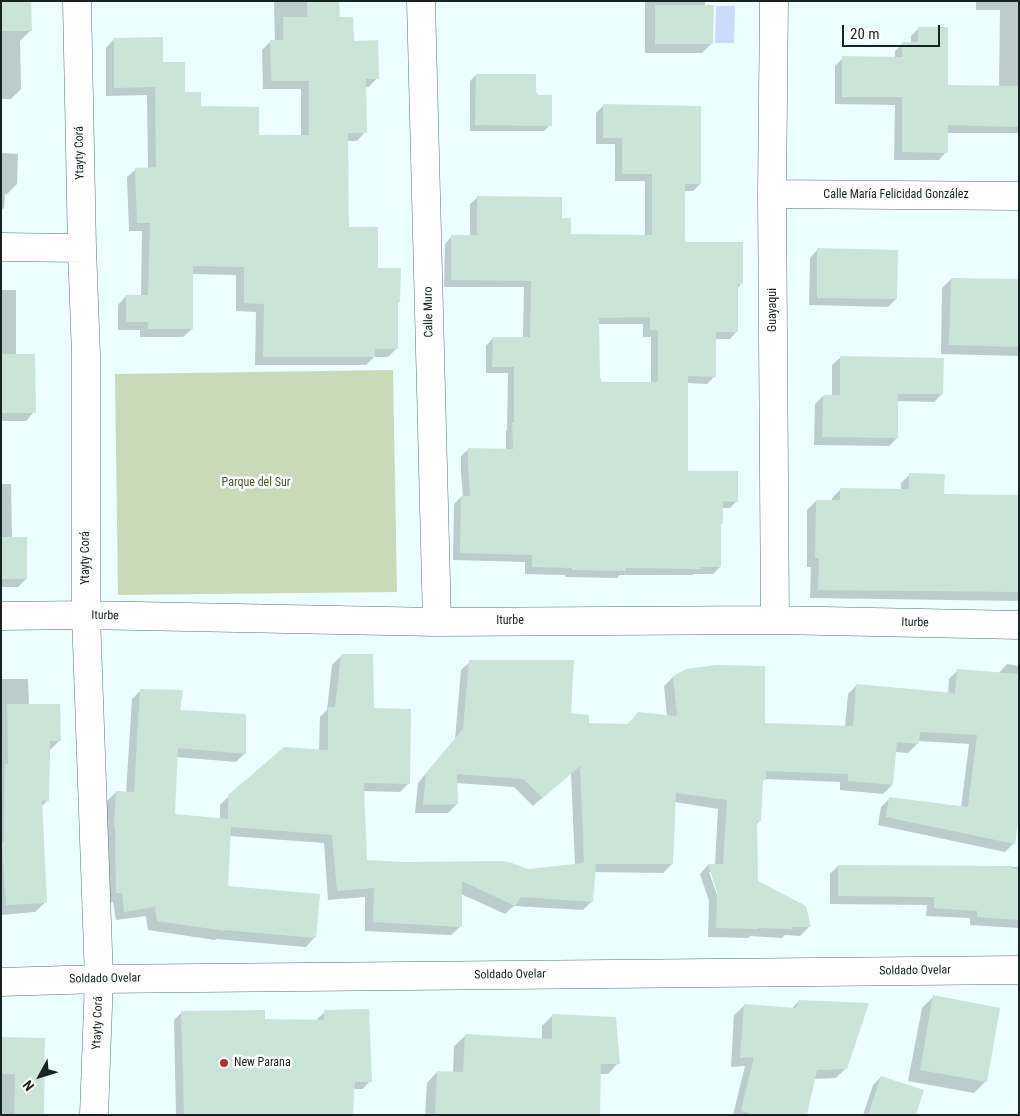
<!DOCTYPE html>
<meta charset="utf-8">
<style>
body{margin:0}
#map{position:relative;width:1020px;height:1116px;overflow:hidden;background:#ecfeff;font-family:"Roboto Condensed",sans-serif}
canvas{display:block}
.frame{position:absolute;inset:0;border:2px solid #172222;pointer-events:none}
.north{position:absolute;left:15px;top:1051px;width:50px;height:50px;-webkit-text-stroke:4px #fff;paint-order:stroke;rotate:231deg;font-size:14px;font-weight:700;line-height:20px;text-align:center;color:#172222}
.north::after{content:'';display:block;margin:auto;width:18px;height:22px;background:#172222;clip-path:polygon(50% 0,100% 100%,50% 72%,0 100%)}
.scale{position:absolute;left:842px;top:25px;width:98px;height:22px;box-sizing:border-box;border:2px solid #172222;border-top:0;padding-left:6px;font-size:15px;line-height:18px;white-space:nowrap;color:#172222;-webkit-text-stroke:4px #fff;paint-order:stroke}
</style>
<div id="map">
<canvas width="1020" height="1116"></canvas>
<div class="frame"></div>
<div class="north">N</div>
<div class="scale">20 m</div>
</div>
<script>
const c = document.querySelector('canvas').getContext('2d');
c.lineJoin = 'round';
function paint(path, color) { c.fillStyle = color; c.fill(path, 'evenodd'); }
const poly = rows => new Path2D(rows.map(r => 'M' + r).join(''));
function stroke(path, color, width, dash) { c.strokeStyle = color; c.lineWidth = width; c.lineCap = dash ? 'butt' : 'round'; c.setLineDash(dash || []); c.stroke(path); }
function label(font, color, halo, rows, align = 'center') {
  c.font = font + ' "Roboto Condensed",sans-serif'; c.lineWidth = 5; c.setLineDash([]); c.textBaseline = 'middle'; c.strokeStyle = halo; c.fillStyle = color; for (const [text, x, y, turn = 0] of rows) {
    c.save(); c.translate(x, y); c.rotate((+turn || 0) * Math.PI / 180); c.textAlign = isNaN(turn) ? turn : align; if (halo) c.strokeText(text, 0, 0); c.fillText(text, 0, 0); c.restore();
  }
}
paint(poly([
 [393,370,397,592,118,595,115,374]
]), '#c8dab8');
paint(poly([
 [716,6,735,6,734,43,715,43]
]), '#ccdafe');
paint(poly([
 [1,1,31,30,20,41,21,89,11,99,1,99],
 [274,1,338,1,338,18,352,42,377,78,369,87,365,87,365,132,357,141,347,141,348,228,399,302,397,304,397,348,388,357,374,357,366,365,255,365,256,312,236,311,236,275,192,274,192,329,183,337,140,337,140,330,118,330,118,305,126,296,141,296,142,231,129,231,127,177,136,169,148,169,147,95,106,96,106,48,114,39,162,63,184,93,200,108,258,136,301,136,301,89,263,89,262,50,271,41,275,41],
 [645,1,705,1,705,7,712,43,702,53,645,53],
 [976,1,1019,1,1019,133,947,133,946,152,939,160,894,160,895,105,835,104,835,66,843,58,895,58,895,51,903,43,911,44,911,36,919,28,947,87,999,87,1000,10,976,10],
 [476,75,535,94,550,125,544,131,470,131,470,81],
 [603,106,700,184,693,191,684,191,684,243,742,283,737,289,737,331,730,339,715,339,715,376,707,384,687,383,686,472,737,501,730,508,722,508,722,523,720,526,720,567,713,574,694,574,692,575,620,575,617,578,565,577,565,575,525,574,525,562,453,560,454,504,461,497,463,497,461,473,461,456,469,449,506,450,506,431,507,430,508,373,486,373,486,346,493,338,523,338,524,287,444,287,445,244,452,236,470,236,470,204,478,197,561,219,569,235,645,236,645,181,615,181,615,144,596,144,596,113],
 [598,324,643,324,643,337,651,337,651,384,600,383],
 [1,153,18,154,17,184,7,194,5,194,4,208,1,210],
 [818,249,896,299,888,307,809,305,810,258],
 [951,279,1019,281,1019,356,941,354,942,288],
 [1,290,16,290,16,355,34,412,26,421,1,421],
 [841,357,942,394,934,402,897,401,897,438,889,446,814,445,815,404,823,396,832,396,832,365],
 [910,474,943,495,1019,496,1019,601,810,598,811,567,807,567,807,510,816,501,832,501,832,498,841,489,901,490,901,483],
 [1,484,11,484,12,538,26,579,18,587,1,587],
 [341,656,373,710,409,783,400,792,363,791,366,861,528,870,575,865,571,773,533,806,514,787,456,783,457,804,448,813,415,813,418,783,455,739,461,670,470,662,588,724,627,725,639,713,667,716,664,686,673,677,764,724,845,727,848,694,857,685,948,694,949,679,958,670,998,674,1007,664,1019,666,1019,807,1014,843,1005,852,878,825,881,807,890,798,961,808,969,744,918,741,917,744,908,753,895,752,892,785,883,794,840,790,840,782,765,779,762,782,759,821,756,825,757,881,809,927,800,936,785,935,782,938,750,936,748,938,708,937,709,901,700,874,708,865,715,865,718,809,675,802,672,864,663,873,594,872,592,901,583,910,514,906,505,914,461,894,460,927,451,935,365,931,365,897,328,900,324,843,230,836,226,887,318,895,314,938,306,947,216,939,215,940,148,930,146,916,116,920,113,902,108,902,106,836,107,801,116,792,126,793,132,699,141,690,179,711,245,753,236,762,176,757,173,815,220,819,220,805,229,796,319,751,320,717,327,710,332,665],
 [709,872,712,872,720,897,718,898],
 [1,679,28,679,29,705,60,740,50,750,47,801,41,807,46,902,35,912,1,915],
 [838,866,1019,867,1019,928,970,925,970,918,926,916,927,905,830,904,830,874],
 [934,996,986,1081,974,1093,908,1081,922,1008],
 [799,1001,846,1068,836,1078,814,1079,805,1115,733,1115,745,1066,731,1067,734,1015,744,1006,791,1009],
 [182,1012,264,1020,317,1021,317,1019,325,1012,370,1081,363,1089,353,1089,352,1115,176,1115,174,1020],
 [553,1015,618,1063,608,1074,600,1074,599,1115,425,1115,427,1083,437,1072,453,1073,454,1046,465,1036,542,1040,542,1026],
 [1,1038,42,1115,1,1115],
 [881,1077,914,1115,863,1115,873,1085]
]), '#0003');
paint(poly([
 [1,1,31,1,32,31,1,31],
 [307,1,339,1,340,17,353,17,354,41,378,40,379,79,366,79,367,133,348,133,349,227,378,227,378,268,401,268,400,302,398,302,398,349,375,349,375,357,263,357,264,304,244,303,244,267,193,266,193,329,148,329,148,322,126,322,126,295,148,295,150,223,137,223,135,168,156,167,155,87,114,88,114,38,163,37,163,62,185,62,185,92,201,92,201,106,259,107,259,135,309,135,309,81,271,81,270,40,283,40,283,17,307,17],
 [655,5,714,5,713,44,655,44],
 [918,27,948,27,948,85,1019,86,1019,127,948,125,948,153,902,152,902,97,842,97,842,56,902,57,902,42,918,42],
 [476,74,536,74,536,93,538,93,538,95,552,95,552,126,475,125],
 [603,104,701,106,701,184,685,184,685,242,743,242,743,284,738,284,738,332,716,332,716,377,688,376,688,471,738,471,738,502,723,501,723,524,721,524,721,567,701,567,701,569,626,568,626,571,572,570,572,568,532,567,532,555,460,553,461,496,470,496,468,465,468,448,513,449,512,423,514,423,514,367,492,367,493,337,530,337,531,281,451,280,451,235,477,235,477,196,562,197,562,218,571,218,571,234,652,235,652,174,622,174,622,138,603,138],
 [650,317,650,330,658,330,658,382,601,382,601,378,600,378,599,318],
 [817,248,898,250,897,299,817,298],
 [951,278,1019,279,1019,347,949,345],
 [1,354,35,354,36,413,1,413],
 [840,356,944,358,943,394,898,394,898,438,822,437,823,395,840,395],
 [909,473,945,474,944,494,1019,495,1019,592,818,590,819,558,815,558,816,500,840,500,840,488,909,489],
 [1,537,27,537,27,579,1,579],
 [341,654,373,654,374,708,411,709,410,784,364,783,367,860,404,862,500,861,509,862,528,869,584,863,580,766,543,798,523,779,457,774,458,804,423,805,426,773,463,729,469,660,574,660,571,713,589,715,589,723,628,724,638,712,677,716,673,676,686,669,716,665,765,666,765,723,853,726,856,684,955,693,957,669,1019,674,1019,816,1015,844,886,817,889,797,968,807,977,735,920,732,919,744,897,742,893,785,848,781,848,774,766,771,766,780,763,780,761,821,757,821,758,881,806,906,811,927,793,927,792,929,758,928,758,929,716,928,717,892,708,864,723,864,727,800,676,793,673,864,596,864,593,902,521,897,515,906,462,881,462,927,373,922,374,888,337,891,332,835,231,827,228,886,320,894,316,938,225,930,225,931,157,921,155,907,124,912,122,893,116,893,115,827,114,827,116,791,134,792,140,689,183,690,180,710,246,714,246,754,178,748,175,814,228,819,228,795,284,747,328,750,328,707,335,707],
 [7,704,60,704,61,741,50,741,49,801,42,801,47,903,6,905,2,843,4,843,5,763,8,764],
 [838,865,1012,866,1011,869,1019,869,1019,920,977,917,977,911,934,908,934,897,838,896],
 [933,995,1000,1008,987,1082,920,1070],
 [799,1000,869,1003,847,1069,817,1070,807,1115,758,1115,741,1111,754,1057,740,1058,744,1004,796,1008],
 [369,1009,372,1082,355,1082,353,1115,184,1115,181,1011,265,1010,265,1019,324,1020,324,1010],
 [552,1014,616,1017,620,1064,601,1064,600,1115,435,1115,437,1071,463,1072,465,1034,552,1039],
 [1,1037,45,1038,44,1115,14,1115,15,1074,1,1074],
 [881,1076,924,1090,916,1115,868,1115]
]), '#cbe4d8');
const minor = poly([
 [77,1,82,248,86,355,86,615,99,979,94,1115],
 [421,1,437,622],
 [774,1,772,194,775,620],
 [772,194,1019,196],
 [1,247,82,248],
 [1,616,86,615,437,622,775,620,1019,625]
]);
const secondary = poly([
 [1,982,99,979,1019,970]
]);
stroke(minor, '#587374', 29);
stroke(secondary, '#587374', 29);
stroke(minor, '#fff', 28);
stroke(secondary, '#fff', 28);
for (const [x, y, r, color] of [
 [224,1063,5,"#bd2e2c"]
]) { const dot = new Path2D(); dot.arc(x, y, r, 0, 2 * Math.PI); c.fillStyle = color; c.fill(dot); stroke(dot, '#fff', 2); }
label('12px', '#172222', '#fff', [
 ["Ytayty Corá",80,153,-91],
 ["Calle María Felicidad González",896,195],
 ["Guayaqui",773,310,-90],
 ["Calle Muro",429,312,-91],
 ["Ytayty Corá",86,558,-90],
 ["Iturbe",105,616,1],
 ["Iturbe",510,621],
 ["Iturbe",915,623,1],
 ["Soldado Ovelar",915,971,-1],
 ["Soldado Ovelar",510,975,-1],
 ["Soldado Ovelar",105,979,-1],
 ["Ytayty Corá",98,1023,-88]
]);
label('12px', '#435b28', '#fff', [
 ["Parque del Sur",256,483]
]);
label('12px', '#172222', '#fff', [
 ["New Parana",234,1063]
], 'left');
</script>
